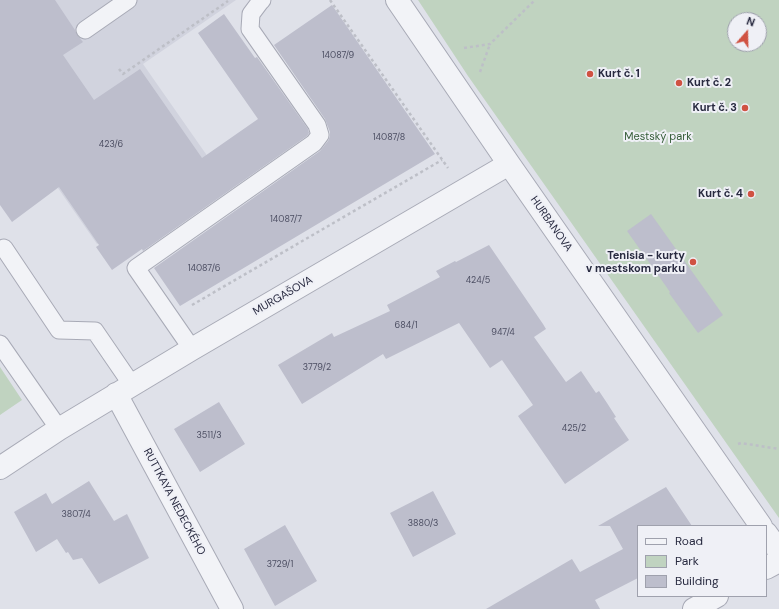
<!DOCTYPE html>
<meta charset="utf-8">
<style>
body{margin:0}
#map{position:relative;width:779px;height:609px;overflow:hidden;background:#dfe1e9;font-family:"DM Sans",sans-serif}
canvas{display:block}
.legend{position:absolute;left:637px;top:525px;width:130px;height:72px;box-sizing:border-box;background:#eff0f6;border:1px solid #9fa1ad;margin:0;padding:5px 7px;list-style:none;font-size:12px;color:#282a40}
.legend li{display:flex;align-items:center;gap:8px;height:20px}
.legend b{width:20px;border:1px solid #9fa1ad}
.north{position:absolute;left:727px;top:12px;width:40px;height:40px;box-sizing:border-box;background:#eff0f6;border:1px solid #9fa1ad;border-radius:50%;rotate:20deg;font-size:11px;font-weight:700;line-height:16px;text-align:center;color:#282a40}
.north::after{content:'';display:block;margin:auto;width:14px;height:18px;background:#d05242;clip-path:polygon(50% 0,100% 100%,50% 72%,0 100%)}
</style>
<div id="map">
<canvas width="779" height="609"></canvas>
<ul class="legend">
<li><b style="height:5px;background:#f2f3f7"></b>Road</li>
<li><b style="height:11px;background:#c0d3c0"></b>Park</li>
<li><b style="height:11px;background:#bdbecc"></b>Building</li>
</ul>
<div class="north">N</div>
</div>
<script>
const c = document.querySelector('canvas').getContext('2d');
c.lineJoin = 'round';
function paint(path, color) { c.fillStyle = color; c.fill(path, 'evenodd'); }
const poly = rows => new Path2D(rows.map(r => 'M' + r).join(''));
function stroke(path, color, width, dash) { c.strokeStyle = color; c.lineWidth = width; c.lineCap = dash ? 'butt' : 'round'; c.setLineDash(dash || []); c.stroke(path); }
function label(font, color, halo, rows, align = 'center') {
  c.font = font + ' "DM Sans",sans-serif'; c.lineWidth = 4; c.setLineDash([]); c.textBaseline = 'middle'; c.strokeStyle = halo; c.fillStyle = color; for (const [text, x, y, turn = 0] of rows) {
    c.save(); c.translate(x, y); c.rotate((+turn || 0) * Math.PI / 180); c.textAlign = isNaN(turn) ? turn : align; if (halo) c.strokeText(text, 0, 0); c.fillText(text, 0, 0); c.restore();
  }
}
paint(poly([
 [0,0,236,0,143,64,229,187,130,221,97,244,0,105]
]), '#d1d3de');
paint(poly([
 [418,0,779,0,779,518,468,76],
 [735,20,759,20,759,44,735,44],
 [0,367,22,400,0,415]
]), '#c0d3c0');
paint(poly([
 [0,0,55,0,75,30,77,35,83,42,63,55,94,100,140,69,202,158,258,119,198,33,224,14,255,58,257,57,308,129,309,133,307,136,143,251,142,249,112,270,96,247,99,245,59,187,12,222,0,205],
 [332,5,435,154,180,306,154,268,320,151,328,141,330,136,330,132,325,119,274,45],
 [651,214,723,315,698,333,669,293,670,292,627,231],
 [489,245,543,324,546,329,534,337,566,382,581,371,596,393,599,391,607,403,616,417,614,418,629,440,565,484,518,416,533,405,502,360,490,368,459,323,386,359,383,354,302,404,278,365,332,333,334,337,390,311,387,305,440,277,436,271,455,261,456,262],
 [219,402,245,444,200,472,174,429],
 [89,481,114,521,127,514,149,558,99,584,82,558,73,560,68,552,66,553,57,539,36,552,14,512,46,493,52,504],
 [666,487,692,526,638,526,638,578,595,600,600,609,486,609,572,559,580,572,623,549,610,526,598,526],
 [433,491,456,534,413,557,390,513],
 [285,525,317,581,275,606,244,549]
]), '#bdbecc');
const service = poly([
 [85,30,128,0],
 [4,248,59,330,95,331,132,385],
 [0,344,59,429],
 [192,349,136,268,314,143,320,135,317,125,250,29,251,14,260,2,262,0]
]);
const minor = poly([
 [397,0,509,164,761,526],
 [116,394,232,609],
 [0,468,59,429,192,349,509,164],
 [766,533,779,551],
 [766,568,779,561],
 [694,609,717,596]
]);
stroke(service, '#a8aab6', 19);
stroke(minor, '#a8aab6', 24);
stroke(poly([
 [330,0,448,168],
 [464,48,490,44,535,0],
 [119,69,123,74,228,1],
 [480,72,490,44],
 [192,305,442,160],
 [738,444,741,443,779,449]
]), '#bdbfc7', 2.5, [3, 3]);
stroke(service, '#f2f3f7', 17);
stroke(minor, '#f2f3f7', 22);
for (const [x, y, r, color] of [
 [590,74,4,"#d05242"],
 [679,83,4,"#d05242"],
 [745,108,4,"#d05242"],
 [751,194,4,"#d05242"],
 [693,262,4,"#d05242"]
]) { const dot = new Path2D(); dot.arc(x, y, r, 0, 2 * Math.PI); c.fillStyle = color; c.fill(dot); stroke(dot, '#eff0f6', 1.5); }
label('9px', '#4d4f63', null, [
 ["14087/9",338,56],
 ["14087/8",389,138],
 ["423/6",111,145],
 ["14087/7",286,220],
 ["14087/6",204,269],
 ["424/5",478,281],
 ["684/1",406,326],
 ["947/4",503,333],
 ["3779/2",317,368],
 ["425/2",574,429],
 ["3511/3",209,436],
 ["3807/4",76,515],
 ["3880/3",423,524],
 ["3729/1",280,565]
]);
label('bold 11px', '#282a40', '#eff0f6', [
 ["Kurt č. 1",598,74,"left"],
 ["Kurt č. 2",687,83,"left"],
 ["Kurt č. 3",737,108],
 ["Kurt č. 4",743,194],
 ["Tenisia - kurty",685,256],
 ["v mestskom parku",685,269]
], 'right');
label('11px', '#355c38', '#eff0f6', [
 ["Mestský park",658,137]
]);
label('11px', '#282a40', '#eff0f6', [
 ["HURBANOVA",551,224,55],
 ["MURGAŠOVA",283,296,-30],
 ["RUTTKAYA NEDECKÉHO",174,502,62]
]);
</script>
